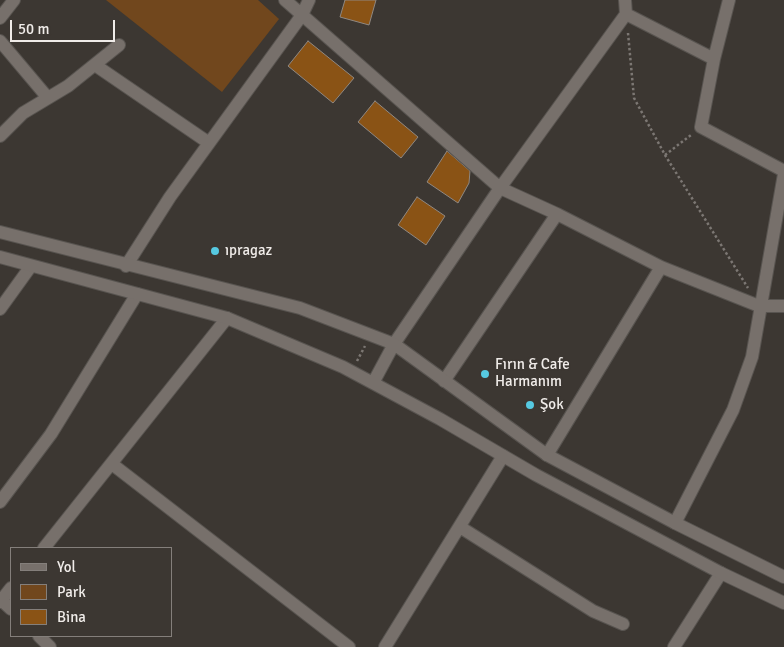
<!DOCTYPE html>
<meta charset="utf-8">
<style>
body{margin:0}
#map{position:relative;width:784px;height:647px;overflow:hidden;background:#3c3732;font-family:Signika,sans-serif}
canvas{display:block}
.legend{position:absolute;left:10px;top:547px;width:162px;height:90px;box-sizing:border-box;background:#3c3732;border:1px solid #847f7b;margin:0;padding:6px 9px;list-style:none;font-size:15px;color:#f0ece9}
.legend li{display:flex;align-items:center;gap:10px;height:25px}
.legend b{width:25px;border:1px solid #847f7b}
.scale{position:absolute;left:10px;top:20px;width:105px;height:22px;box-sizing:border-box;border:2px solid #f0ece9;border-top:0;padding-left:6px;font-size:15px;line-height:18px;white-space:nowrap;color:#f0ece9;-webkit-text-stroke:4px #3c3732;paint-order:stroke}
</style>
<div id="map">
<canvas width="784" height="647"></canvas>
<ul class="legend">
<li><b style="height:6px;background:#77706b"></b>Yol</li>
<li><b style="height:14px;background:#71471d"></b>Park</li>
<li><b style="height:14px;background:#8a5315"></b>Bina</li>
</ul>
<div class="scale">50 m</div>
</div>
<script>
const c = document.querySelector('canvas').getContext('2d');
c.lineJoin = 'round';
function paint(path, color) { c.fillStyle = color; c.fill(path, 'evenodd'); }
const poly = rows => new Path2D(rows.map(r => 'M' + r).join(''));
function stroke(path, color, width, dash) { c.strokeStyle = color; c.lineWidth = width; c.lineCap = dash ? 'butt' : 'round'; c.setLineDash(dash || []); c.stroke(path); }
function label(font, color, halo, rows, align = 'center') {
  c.font = font + ' Signika,sans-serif'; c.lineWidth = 4; c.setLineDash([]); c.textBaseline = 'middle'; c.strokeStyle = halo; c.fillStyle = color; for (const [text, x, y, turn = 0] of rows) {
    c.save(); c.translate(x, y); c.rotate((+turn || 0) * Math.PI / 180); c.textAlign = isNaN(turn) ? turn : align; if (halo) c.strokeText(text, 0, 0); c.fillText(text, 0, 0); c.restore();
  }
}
paint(poly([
 [106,0,258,0,279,19,222,92]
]), '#71471d');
const building = poly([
 [345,0,376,0,369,25,340,17,345,0],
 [308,41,354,78,333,103,288,66,308,41],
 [375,101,418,137,401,158,358,122,375,101],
 [447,151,470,171,469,183,458,203,427,182,447,151],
 [417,197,445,216,426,245,398,225,417,197]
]);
paint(building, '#8a5315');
stroke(building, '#8f8882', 1);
const street = poly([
 [285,0,500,188,557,214,661,267,759,306,784,306],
 [625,0,626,14],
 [729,0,714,59,701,127,784,171],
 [0,18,14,0],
 [0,41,48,98],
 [95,65,209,143],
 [0,136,23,113,68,86,119,45],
 [126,266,170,197,302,15,309,0],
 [0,309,31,266],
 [394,344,500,188,626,14,714,59],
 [444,381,557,214],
 [547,455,661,267],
 [112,464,349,647],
 [0,502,51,434,137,294],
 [675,523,733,410,752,357,784,174],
 [460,527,593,611,623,624],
 [44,548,227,318],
 [0,599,11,609],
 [0,602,11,588],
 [39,636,50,647],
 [385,647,503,456],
 [674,647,721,573]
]);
const secondary = poly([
 [0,232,300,308,394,344,547,455,675,523,784,577],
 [0,257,227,318,343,367,440,419,536,475,721,573,784,603],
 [373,383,394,344]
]);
stroke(street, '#585450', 14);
stroke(secondary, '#585450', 14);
stroke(poly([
 [628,33,634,98,665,155,748,288],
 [665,155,691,135],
 [357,361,365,346]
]), '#7c7773', 2.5, [2.5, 2.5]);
stroke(street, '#77706b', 12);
stroke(secondary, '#77706b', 12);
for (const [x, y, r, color] of [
 [215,251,5,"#56c9e1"],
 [485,374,5,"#56c9e1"],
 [530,405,5,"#56c9e1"]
]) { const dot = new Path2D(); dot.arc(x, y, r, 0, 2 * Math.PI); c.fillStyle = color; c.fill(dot); stroke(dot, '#3c3732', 2); }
label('15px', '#f0ece9', '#3c3732', [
 ["ıpragaz",225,251],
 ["Fırın & Cafe",495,365],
 ["Harmanım",495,382],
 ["Şok",540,405]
], 'left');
</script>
